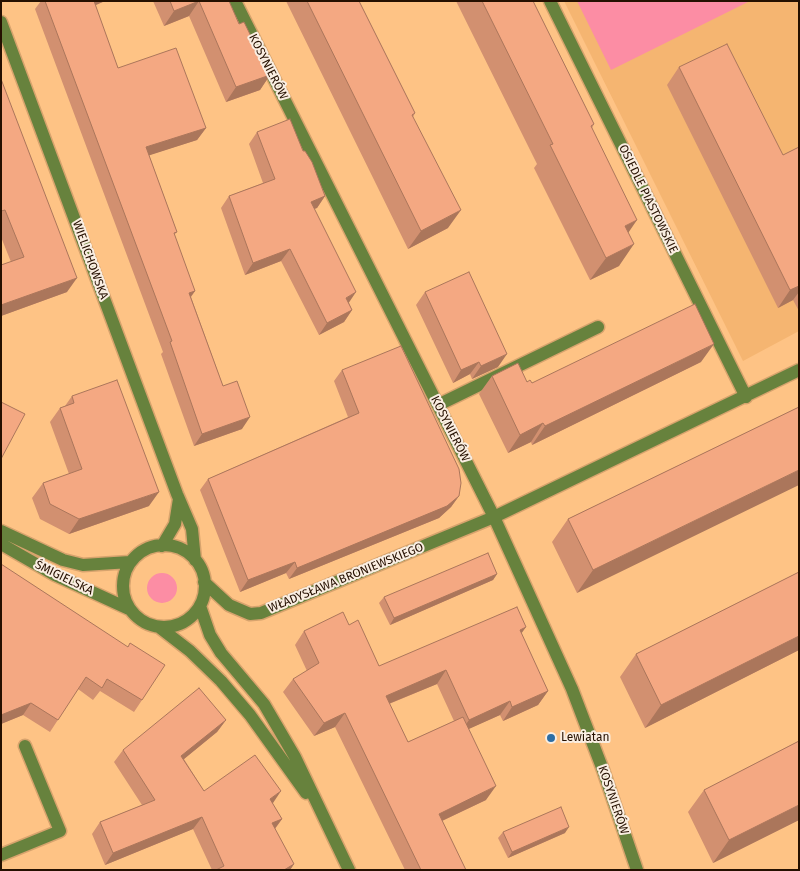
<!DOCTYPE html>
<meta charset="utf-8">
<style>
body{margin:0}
#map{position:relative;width:800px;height:871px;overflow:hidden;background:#fec385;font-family:"Fira Sans",sans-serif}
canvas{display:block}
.frame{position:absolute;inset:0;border:2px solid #251000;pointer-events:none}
</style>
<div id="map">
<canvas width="800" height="871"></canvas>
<div class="frame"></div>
</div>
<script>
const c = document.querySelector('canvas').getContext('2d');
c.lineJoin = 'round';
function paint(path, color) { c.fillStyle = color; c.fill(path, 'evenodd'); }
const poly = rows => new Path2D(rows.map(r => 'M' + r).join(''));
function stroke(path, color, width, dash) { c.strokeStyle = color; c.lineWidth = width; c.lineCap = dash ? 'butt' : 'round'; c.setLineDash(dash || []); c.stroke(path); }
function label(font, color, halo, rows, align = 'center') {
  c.font = font + ' "Fira Sans",sans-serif'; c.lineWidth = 4; c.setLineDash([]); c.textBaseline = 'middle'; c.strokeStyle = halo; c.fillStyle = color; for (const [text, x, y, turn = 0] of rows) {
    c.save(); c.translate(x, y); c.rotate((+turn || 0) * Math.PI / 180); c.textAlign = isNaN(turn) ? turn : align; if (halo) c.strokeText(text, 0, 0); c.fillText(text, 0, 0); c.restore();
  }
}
paint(poly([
 [564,1,799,1,799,331,743,361]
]), '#f5b571');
paint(poly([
 [577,1,750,1,611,70],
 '147 588a15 15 0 1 1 30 0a15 15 0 1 1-30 0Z'
]), '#fc8da4');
const minor = poly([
 [235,1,494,517,572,689,603,770,637,870],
 [550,1,746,397],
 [1,22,177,494,192,529,195,560],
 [438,405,598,327],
 [1,531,63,560,83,565,130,562],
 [1,544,55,575,129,609],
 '123 586a41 41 0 1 1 82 0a41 41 0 1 1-82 0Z',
 [162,546,175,524,179,499],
 [204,582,229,605,250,614,261,613,494,517,799,370],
 [200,606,210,635,221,653,264,704,295,757,349,870],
 [159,627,190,651,221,681,250,715,306,793],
 [1,855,60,831,25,746]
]);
stroke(minor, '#d7a36d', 15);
stroke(minor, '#67823d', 12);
paint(poly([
 [41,1,105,1,95,5,118,68,206,128,197,140,149,155,177,232,174,235,195,291,191,297,223,386,242,429,194,446,161,354,163,352,35,9],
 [153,1,229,1,239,24,270,75,260,90,226,102,189,16,164,26],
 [286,1,359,1,415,113,413,117,448,228,408,249],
 [456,1,533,1,594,124,592,128,628,233,619,266,590,280,534,168,537,164],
 [679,67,783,155,799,147,799,311,793,300,778,308,667,85],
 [1,79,67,292,1,316,1,265,11,262,1,237],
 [257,132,303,151,325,196,317,208,314,209,349,303,352,310,344,322,319,335,281,261,245,275,221,208,229,196,263,183,249,144],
 [425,292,498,367,472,379,470,374,453,383,416,305],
 [701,362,532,445,531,442,508,453,479,394,492,376,532,383],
 [342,370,459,496,451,507,439,518,289,579,286,573,240,592,200,490,208,479,348,417,334,381],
 [72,396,149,506,69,534,40,519,32,498,43,483,69,474,50,422,60,408,65,406],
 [799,407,577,593,552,542,568,519],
 [1,564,142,700,134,712,100,691,93,700,78,689,50,732,23,715,1,724],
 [799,572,799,650,645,728,620,677,636,654],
 [497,574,493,580,390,625,379,603,384,597],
 [349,625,379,666,526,627,521,633,548,691,538,705,503,721,500,715,468,729,486,800,442,821,466,870,405,870,335,727,314,736,283,692,293,679,307,671,295,645,304,631],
 [437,684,454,721,408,742,389,704],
 [226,720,217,732,184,759,204,791,272,803,282,819,275,829,294,864,290,870,212,870,193,829,105,865,92,834,100,822,142,805,114,762,123,750],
 [799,741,799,820,713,863,688,812,704,790],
 [503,832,565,833,508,858,498,838]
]), '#d29070');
paint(poly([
 [92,1,105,1,87,9],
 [199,1,189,16,164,26,174,11],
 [270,75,260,90,226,102,236,87],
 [206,128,197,140,138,159,146,147],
 [325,196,317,208,302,213,311,202],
 [461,210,448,228,408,249,421,231],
 [637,220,622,242,625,226],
 [634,244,619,266,590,280,606,258],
 [290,249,281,261,245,275,253,263],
 [77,278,67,292,1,316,1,305],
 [799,286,799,292,793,300,778,308,790,290],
 [195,291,186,303,189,293],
 [356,292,348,304,346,298],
 [352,310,344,322,319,335,327,323],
 [714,344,701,362,532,445,545,426],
 [507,354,498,367,472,379,481,366],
 [479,362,470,374,453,383,461,370],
 [250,417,242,429,194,446,202,434],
 [543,423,531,442,508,453,520,435],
 [799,470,799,485,577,593,593,570],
 [159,492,149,506,69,534,79,519],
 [459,496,451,507,439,518,289,579,297,568],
 [295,562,286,573,240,592,248,580],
 [497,574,493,580,390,625,394,618],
 [526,627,516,641,520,630],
 [799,636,799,650,645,728,661,705],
 [446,670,437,684,376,709,386,696],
 [548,691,538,705,503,721,512,707],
 [510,701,500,715,460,733,469,720],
 [31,703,23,715,1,724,1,715],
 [345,713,335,727,314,736,324,723],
 [226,720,217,732,173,768,181,756],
 [496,786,486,800,429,827,439,814],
 [281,791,273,803,261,811,270,799],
 [799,805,799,820,713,863,729,840],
 [202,817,193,829,105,865,113,853],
 [282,819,273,831,272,823],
 [569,827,565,833,508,858,512,852],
 [294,864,290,870,284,870]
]), '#ab765b');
const building = poly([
 [45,1,94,1,118,68,176,48,206,128,146,147,177,232,174,233,195,291,189,293,223,386,237,381,250,417,202,434,170,342,172,341,45,1],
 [170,1,229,1,239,24,244,22,270,75,236,87,199,1,174,11,170,1],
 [307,1,359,1,415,113,412,115,461,210,421,231,307,1],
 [482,1,533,1,594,124,591,126,637,220,625,226,634,244,606,258,550,145,553,144,482,1],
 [727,44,783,155,799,147,799,286,790,290,679,67,727,44],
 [1,79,77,278,1,305,1,265,24,257,5,210,1,211,1,79],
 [290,119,303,151,305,151,312,162,325,196,311,202,356,292,346,298,352,310,327,323,290,249,253,263,229,196,275,179,257,132,290,119],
 [469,272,507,354,481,366,479,362,461,370,425,292,469,272],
 [695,304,714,344,545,426,543,423,520,435,492,376,518,363,527,382,530,380,532,383,695,304],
 [401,346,459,469,461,483,459,496,447,506,297,568,295,562,248,580,208,479,359,413,342,370,401,346],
 [117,380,159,492,79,519,50,504,43,483,82,469,60,408,74,403,72,396,117,380],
 [1,402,25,414,1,459,1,402],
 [799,407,799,470,593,570,568,519,799,407],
 [488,553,497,574,394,618,384,597,488,553],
 [1,564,128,647,130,643,165,665,142,700,107,679,102,688,86,677,58,720,31,703,1,715,1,564],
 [799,572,799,636,661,705,636,654,799,572],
 [517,607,526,627,520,630,548,691,512,707,510,701,469,720,446,670,386,696,408,742,463,717,496,786,439,814,466,870,421,870,345,713,324,723,293,679,319,663,304,631,343,612,349,625,358,620,379,666,517,607],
 [199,688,226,720,181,756,204,791,255,755,281,791,270,799,282,819,272,823,294,864,284,870,216,870,224,866,202,817,113,853,100,822,155,800,123,750,199,688],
 [799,741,799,805,729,840,704,790,799,741],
 [561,807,569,827,512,852,503,832,561,807]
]);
paint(building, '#f4a882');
stroke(building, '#ab765b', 1);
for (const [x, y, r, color] of [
 [551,738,5,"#2d6ea4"]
]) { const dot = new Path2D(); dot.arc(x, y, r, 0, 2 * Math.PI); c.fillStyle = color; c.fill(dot); stroke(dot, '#faeee2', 2); }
label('12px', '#251000', '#faeee2', [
 ["KOSYNIERÓW",268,67,63],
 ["OSIEDLE PIASTOWSKIE",648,199,64],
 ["WIELICHOWSKA",90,260,70],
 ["KOSYNIERÓW",450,429,63],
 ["ŚMIGIELSKA",64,578,26],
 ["WŁADYSŁAWA BRONIEWSKIEGO",346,578,-22],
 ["KOSYNIERÓW",613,800,71]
]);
label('12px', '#251000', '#faeee2', [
 ["Lewiatan",561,738]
], 'left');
</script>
